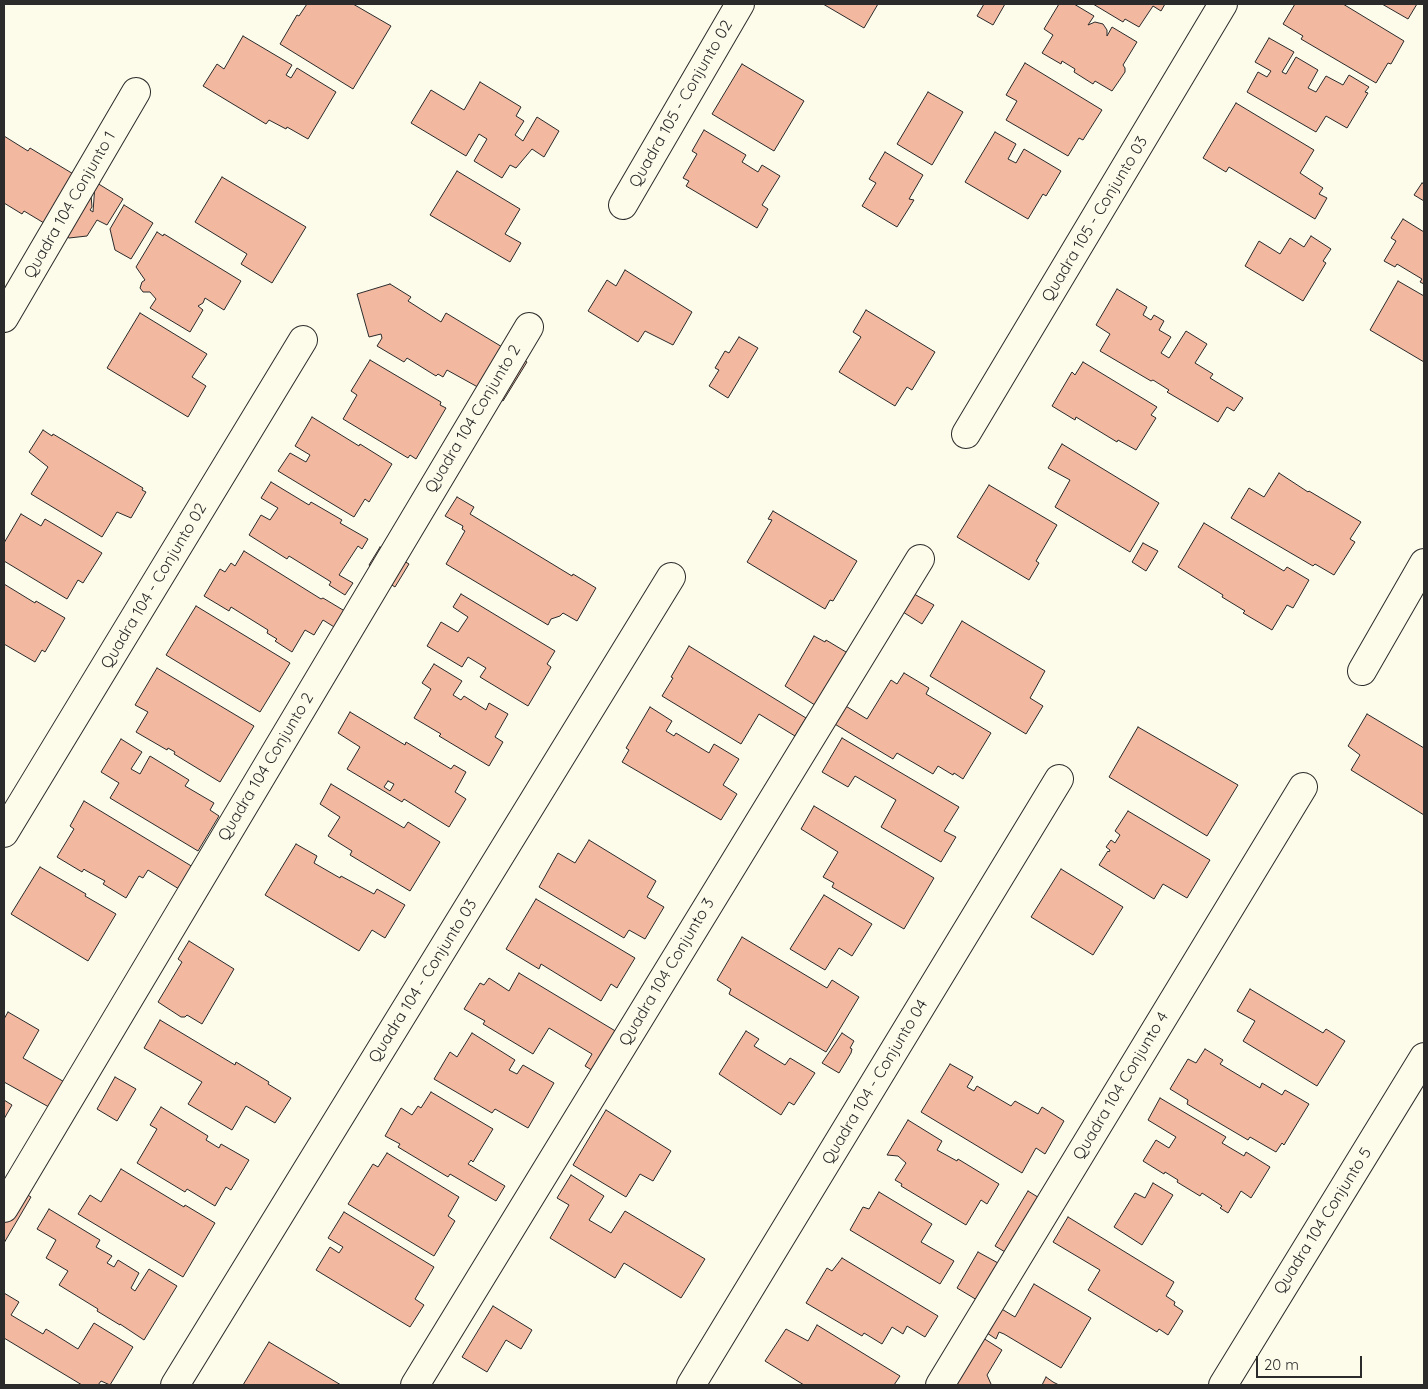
<!DOCTYPE html>
<style>
body{margin:0}
#map{position:relative;width:1428px;height:1389px;overflow:hidden;background:#fdfbea;font-family:Quicksand,sans-serif}
canvas{display:block}
.frame{position:absolute;inset:0;border:5px solid #2b2b2b;pointer-events:none}
.scale{position:absolute;left:1256px;top:1356px;width:106px;height:22px;box-sizing:border-box;border:2px solid #2b2b2b;border-top:0;padding-left:6px;font-size:15px;line-height:18px;white-space:nowrap;color:#2b2b2b;-webkit-text-stroke:4px #fdfbea;paint-order:stroke}
</style>
<div id="map">
<canvas width="1428" height="1389"></canvas>
<div class="frame"></div>
<div class="scale">20 m</div>
</div>
<script>
const c = document.querySelector('canvas').getContext('2d');
c.lineJoin = 'round';
function paint(path, color) { c.fillStyle = color; c.fill(path, 'evenodd'); }
const poly = rows => new Path2D(rows.map(r => 'M' + r).join(''));
function stroke(path, color, width, dash) { c.strokeStyle = color; c.lineWidth = width; c.lineCap = dash ? 'butt' : 'round'; c.setLineDash(dash || []); c.stroke(path); }
function label(font, color, halo, rows, align = 'center') {
  c.font = font + ' Quicksand,sans-serif'; c.lineWidth = 4; c.setLineDash([]); c.textBaseline = 'middle'; c.strokeStyle = halo; c.fillStyle = color; for (const [text, x, y, turn = 0] of rows) {
    c.save(); c.translate(x, y); c.rotate((+turn || 0) * Math.PI / 180); c.textAlign = isNaN(turn) ? turn : align; if (halo) c.strokeText(text, 0, 0); c.fillText(text, 0, 0); c.restore();
  }
}
const building = poly([
 [307,4,353,4,391,26,353,89,280,44,297,15,299,16,307,4],
 [823,4,878,4,864,28,823,4],
 [984,4,1005,4,993,25,977,16,984,4],
 [1059,4,1074,4,1094,16,1088,25,1095,22,1103,24,1107,30,1107,36,1112,27,1137,42,1123,65,1125,68,1125,72,1112,91,1095,81,1093,84,1074,72,1075,69,1062,61,1061,64,1042,53,1053,35,1044,29,1059,4],
 [1093,4,1165,4,1161,11,1153,6,1139,27,1125,19,1123,22,1093,4],
 [1295,4,1343,4,1404,41,1391,64,1388,63,1376,83,1301,39,1303,36,1283,24,1295,4],
 [1382,4,1417,4,1408,19,1382,4],
 [243,36,292,65,286,75,291,78,297,68,336,92,308,139,287,127,286,129,269,120,266,124,203,86,217,64,224,69,243,36],
 [1269,38,1294,52,1282,72,1286,74,1296,57,1318,70,1308,88,1316,92,1326,76,1343,85,1349,75,1369,87,1365,92,1368,93,1347,128,1326,116,1316,132,1247,92,1258,72,1267,77,1271,71,1255,62,1269,38],
 [1025,63,1102,110,1083,140,1079,138,1068,156,1006,120,1017,101,1006,95,1025,63],
 [742,64,804,101,774,151,712,114,742,64],
 [480,82,521,107,516,116,524,121,515,135,523,141,537,117,559,131,544,157,532,149,516,168,510,165,502,178,474,161,487,139,479,134,466,156,411,123,431,90,464,110,480,82],
 [928,92,963,112,932,165,897,144,928,92],
 [1236,103,1314,150,1300,173,1323,188,1319,194,1327,198,1315,219,1229,167,1226,172,1203,158,1236,103],
 [704,130,746,155,742,162,758,172,762,165,780,176,762,205,768,209,757,228,686,186,689,181,683,178,697,154,692,151,704,130],
 [995,132,1016,144,1008,159,1016,163,1024,149,1061,171,1046,196,1043,194,1028,219,965,182,995,132],
 [4,136,28,151,30,148,90,184,92,207,90,210,93,212,95,184,97,183,123,199,107,225,97,220,87,236,69,238,24,211,22,214,4,203,4,136],
 [885,152,923,175,909,199,914,200,897,227,862,206,876,183,869,179,885,152],
 [457,171,520,209,505,234,521,243,510,262,430,215,457,171],
 [222,177,306,227,272,283,241,264,247,254,195,222,222,177],
 [1422,183,1424,184,1424,201,1414,195,1422,183],
 [124,205,153,223,131,259,115,250,110,229,124,205],
 [1403,219,1424,232,1424,284,1420,282,1422,279,1397,264,1395,267,1384,261,1396,241,1391,238,1403,219],
 [157,232,163,236,164,234,241,281,224,310,205,298,203,303,198,306,203,310,190,332,150,308,156,299,150,292,143,292,140,288,142,282,145,280,136,267,157,232],
 [1311,236,1331,249,1323,261,1326,263,1303,301,1245,266,1259,241,1280,254,1290,238,1304,247,1311,236],
 [625,270,692,312,673,345,645,331,638,342,588,311,607,280,616,286,625,270],
 [1398,281,1424,296,1424,362,1370,330,1398,281],
 [390,284,411,297,408,301,441,322,446,313,527,362,503,401,447,370,443,377,438,374,436,376,407,358,404,362,377,346,382,338,381,334,369,337,357,294,390,284],
 [1117,289,1147,307,1143,315,1151,320,1154,315,1164,321,1159,330,1171,337,1161,353,1169,358,1186,331,1207,344,1195,363,1213,374,1210,378,1243,398,1234,411,1227,407,1218,422,1167,392,1169,390,1153,380,1151,381,1100,351,1110,334,1096,325,1117,289],
 [866,310,935,352,912,390,907,387,895,406,839,372,861,337,853,332,866,310],
 [140,313,207,354,192,377,206,386,188,417,107,368,140,313],
 [739,337,758,348,728,398,709,386,719,370,715,368,725,351,729,353,739,337],
 [370,360,441,402,440,405,446,408,416,459,410,455,408,458,343,419,357,395,351,391,370,360],
 [1083,362,1157,407,1151,415,1156,418,1136,450,1118,440,1117,442,1076,417,1075,420,1052,406,1072,372,1075,375,1083,362],
 [312,417,359,446,360,444,392,464,369,502,365,499,354,517,278,471,290,453,306,462,310,455,295,446,312,417],
 [43,430,52,436,53,434,143,488,142,490,146,492,131,518,117,512,102,537,31,494,48,467,29,452,43,430],
 [1062,444,1159,503,1130,552,1055,507,1070,480,1048,468,1062,444],
 [1279,473,1308,492,1309,491,1361,522,1350,539,1355,542,1334,575,1315,564,1313,566,1231,518,1249,488,1264,497,1279,473],
 [271,482,309,505,311,502,342,520,340,523,368,539,362,549,358,546,339,575,353,583,345,595,329,585,331,582,328,580,289,556,287,559,249,535,261,515,270,520,278,508,261,498,271,482],
 [989,485,1057,525,1036,561,1039,563,1029,580,957,537,989,485],
 [457,497,474,507,470,514,572,576,573,574,596,588,577,621,563,613,560,616,551,619,548,625,446,564,465,531,462,529,463,526,445,516,457,497],
 [773,511,857,561,833,601,830,600,825,609,747,562,772,520,768,519,773,511],
 [21,514,41,526,45,519,102,553,83,583,78,580,67,599,4,561,4,543,21,514],
 [1204,523,1284,571,1287,567,1309,580,1293,608,1287,605,1272,630,1243,613,1245,611,1222,597,1223,595,1178,567,1204,523],
 [1143,543,1158,551,1146,571,1132,562,1143,543],
 [380,547,409,564,395,587,384,580,382,581,369,565,380,547],
 [244,551,321,599,323,598,348,613,339,630,323,620,314,635,305,630,292,652,275,641,277,639,267,633,268,630,231,607,229,611,204,596,220,569,225,572,231,563,235,566,244,551],
 [4,584,35,603,36,601,65,618,45,652,42,650,35,662,4,644,4,584],
 [461,594,555,651,547,664,551,667,550,669,528,706,480,677,486,668,468,657,462,667,427,646,441,622,458,632,468,617,453,607,461,594],
 [914,594,934,605,922,624,903,612,914,594],
 [196,606,290,663,260,712,166,655,196,606],
 [962,621,1045,671,1030,698,1043,706,1026,734,930,676,962,621],
 [814,636,825,642,826,640,861,661,829,714,785,686,814,636],
 [689,646,806,718,795,736,759,714,741,744,662,696,673,678,671,677,689,646],
 [434,664,462,681,453,695,461,700,464,696,486,710,489,703,508,714,495,737,503,742,489,766,439,736,441,734,414,718,431,689,422,683,434,664],
 [157,668,254,726,220,782,174,754,175,752,168,748,167,750,136,732,148,712,135,705,157,668],
 [904,673,929,688,926,694,991,733,963,779,954,773,953,775,938,766,933,774,897,753,893,759,833,723,844,705,867,719,891,680,897,684,904,673],
 [650,707,672,721,666,731,674,736,676,733,709,753,714,744,739,759,723,785,737,794,721,820,622,762,629,750,626,748,650,707],
 [350,712,405,745,406,742,451,769,454,765,466,772,455,792,466,799,449,827,404,799,402,802,347,769,360,747,338,733,350,712],
 [388,781,394,784,390,791,384,787,388,781],
 [1367,714,1424,748,1424,815,1351,770,1360,755,1348,746,1367,714],
 [1138,727,1238,785,1207,836,1109,777,1138,727],
 [842,738,959,807,944,831,956,837,941,862,881,827,896,800,855,776,848,787,822,772,842,738],
 [121,739,142,752,131,769,140,774,150,756,189,780,185,786,214,803,210,810,219,816,198,851,110,798,119,783,101,772,121,739],
 [331,784,404,828,408,822,440,842,410,891,350,855,352,851,328,836,340,817,320,804,331,784],
 [84,801,193,867,179,889,148,870,143,878,139,876,126,898,103,884,105,881,85,870,84,869,82,872,57,857,74,829,70,826,84,801],
 [814,806,934,878,904,929,832,887,834,883,823,877,838,852,801,829,814,806],
 [1128,811,1210,860,1187,898,1163,884,1154,899,1099,865,1108,851,1109,852,1110,850,1106,847,1111,840,1115,843,1120,835,1115,831,1128,811],
 [589,840,656,881,647,897,664,907,645,939,629,930,624,938,539,887,558,853,575,863,589,840],
 [296,844,317,856,314,863,340,878,341,876,374,894,377,889,405,905,385,938,372,930,359,951,265,895,296,844],
 [40,867,86,894,85,896,116,914,88,961,11,914,40,867],
 [1061,869,1123,907,1093,955,1031,917,1061,869],
 [824,895,872,924,852,956,839,948,825,970,790,949,824,895],
 [536,899,635,958,618,986,617,988,611,984,601,1001,541,964,539,969,506,949,536,899],
 [742,937,827,988,832,980,859,997,826,1052,729,994,731,989,717,980,742,937],
 [189,941,234,969,202,1024,187,1015,185,1017,181,1017,158,1002,182,962,178,959,189,941],
 [519,973,627,1038,603,1077,585,1066,592,1054,549,1028,533,1054,483,1024,485,1021,464,1009,480,983,484,985,489,978,509,991,519,973],
 [1250,989,1323,1033,1326,1029,1345,1041,1317,1086,1243,1041,1255,1021,1237,1011,1250,989],
 [8,1012,39,1030,23,1058,73,1087,56,1111,4,1082,4,1019,8,1012],
 [160,1020,235,1065,236,1062,269,1082,268,1084,291,1098,275,1123,246,1106,232,1130,188,1104,202,1082,144,1048,160,1020],
 [746,1031,759,1039,754,1046,785,1065,790,1058,815,1073,794,1105,789,1102,781,1115,719,1074,746,1031],
 [472,1033,515,1060,509,1070,517,1074,523,1065,554,1083,528,1128,495,1109,492,1113,434,1079,450,1052,457,1057,472,1033],
 [842,1033,854,1041,850,1048,852,1049,851,1053,839,1073,822,1063,842,1033],
 [1205,1049,1223,1060,1220,1064,1260,1088,1262,1083,1282,1095,1285,1090,1309,1104,1284,1145,1282,1143,1276,1152,1250,1137,1248,1140,1187,1104,1188,1100,1170,1089,1188,1059,1196,1063,1205,1049],
 [950,1064,973,1077,967,1087,974,1091,977,1086,1011,1106,1015,1101,1038,1114,1042,1107,1064,1121,1045,1154,1036,1148,1022,1173,921,1112,950,1064],
 [115,1077,136,1089,117,1121,97,1109,115,1077],
 [431,1092,493,1129,473,1162,471,1160,468,1164,505,1186,496,1201,450,1174,448,1177,398,1147,400,1144,385,1136,401,1108,412,1115,418,1106,421,1108,431,1092],
 [1160,1098,1226,1137,1222,1143,1244,1156,1246,1152,1270,1167,1251,1198,1241,1191,1228,1213,1220,1208,1222,1206,1202,1193,1200,1196,1177,1182,1178,1180,1165,1172,1164,1174,1143,1161,1156,1140,1169,1148,1176,1137,1148,1120,1160,1098],
 [4,1100,12,1105,4,1119,4,1100],
 [161,1107,208,1136,206,1140,219,1148,221,1144,249,1160,231,1190,226,1187,215,1206,187,1189,185,1192,137,1163,157,1129,150,1125,161,1107],
 [606,1110,671,1151,653,1181,640,1174,626,1197,573,1165,606,1110],
 [908,1120,942,1141,937,1150,957,1161,958,1159,999,1184,987,1204,981,1200,966,1225,901,1186,902,1184,895,1180,906,1163,898,1156,887,1155,908,1120],
 [387,1153,459,1197,448,1216,455,1221,434,1256,348,1204,373,1164,378,1167,387,1153],
 [121,1169,184,1207,185,1205,215,1223,183,1277,78,1214,90,1195,101,1202,121,1169],
 [571,1175,604,1196,589,1220,611,1233,625,1211,705,1259,681,1298,624,1263,615,1278,550,1238,569,1205,557,1198,571,1175],
 [4,1181,31,1197,4,1243,4,1181],
 [1153,1183,1173,1195,1142,1245,1114,1227,1135,1193,1145,1198,1153,1183],
 [1028,1191,1049,1204,1017,1259,995,1246,1028,1191],
 [879,1192,932,1224,921,1242,954,1261,940,1284,850,1230,863,1207,869,1209,879,1192],
 [49,1209,100,1240,96,1247,112,1256,107,1263,114,1267,118,1260,139,1273,131,1288,135,1291,149,1269,177,1286,144,1340,120,1324,120,1325,97,1311,98,1309,59,1285,68,1271,46,1258,56,1240,37,1229,49,1209],
 [344,1212,434,1267,415,1299,424,1305,410,1327,316,1270,330,1247,339,1253,343,1247,328,1238,344,1212],
 [1068,1217,1174,1282,1166,1296,1175,1302,1174,1305,1183,1311,1168,1335,1159,1329,1157,1332,1088,1290,1100,1270,1053,1242,1068,1217],
 [978,1252,1009,1269,987,1306,957,1288,978,1252],
 [842,1258,938,1316,925,1337,907,1326,903,1334,892,1327,882,1344,864,1333,862,1336,806,1303,827,1268,832,1271,842,1258],
 [1034,1284,1091,1318,1061,1368,1004,1334,999,1332,996,1339,981,1329,995,1305,1015,1317,1034,1284],
 [4,1293,19,1302,11,1315,43,1334,46,1329,78,1349,94,1323,133,1347,110,1385,101,1381,98,1385,82,1385,4,1338,4,1293],
 [493,1306,532,1330,521,1349,506,1340,487,1372,462,1357,493,1306],
 [817,1325,900,1376,894,1385,804,1385,765,1361,786,1329,808,1341,817,1325],
 [983,1338,1002,1350,987,1375,991,1384,990,1385,954,1385,983,1338],
 [269,1342,341,1385,243,1385,269,1342],
 [1046,1377,1053,1382,1059,1385,1042,1385,1046,1377]
]);
paint(building, '#f2b8a0');
stroke(building, '#2b2b2b', 1);
const minor = poly([
 [623,205,740,4],
 [4,318,136,92],
 [966,434,1223,4],
 [1362,671,1424,563],
 [4,833,303,340],
 [4,1208,529,327],
 [175,1385,671,577],
 [415,1385,920,559],
 [691,1385,1059,779],
 [940,1385,1303,787],
 [1223,1385,1424,1057]
]);
stroke(minor, '#2b2b2b', 30);
stroke(minor, '#fdfbea', 28);
label('16px', '#2b2b2b', '#fdfbea', [
 ["Quadra 105 - Conjunto 02",681,104,-60],
 ["Quadra 104 Conjunto 1",70,205,-60],
 ["Quadra 105 - Conjunto 03",1095,219,-59],
 ["Quadra 104 Conjunto 2",473,419,-59],
 ["Quadra 104 - Conjunto 02",154,586,-59],
 ["Quadra 104 Conjunto 2",266,767,-59],
 ["Quadra 104 Conjunto 3",667,972,-59],
 ["Quadra 104 - Conjunto 03",423,981,-58],
 ["Quadra 104 - Conjunto 04",875,1082,-59],
 ["Quadra 104 Conjunto 4",1121,1086,-59],
 ["Quadra 104 Conjunto 5",1323,1221,-58]
]);
</script>
